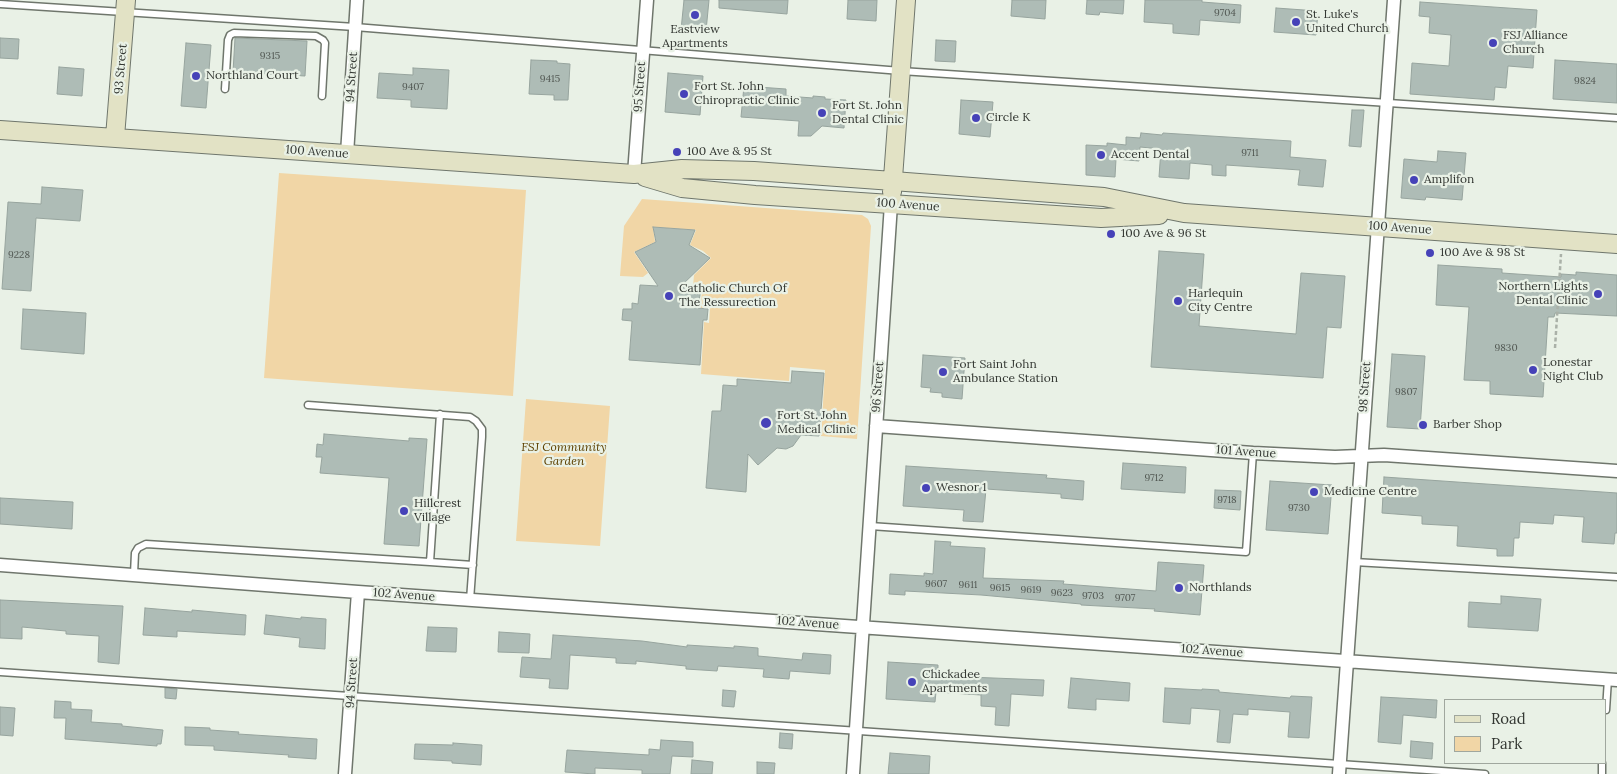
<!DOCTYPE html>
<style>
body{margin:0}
#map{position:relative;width:1617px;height:774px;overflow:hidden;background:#e9f1e6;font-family:Lora,serif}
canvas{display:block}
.legend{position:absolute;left:1444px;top:699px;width:162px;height:65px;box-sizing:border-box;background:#e9f1e6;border:1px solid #a0a79e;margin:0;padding:6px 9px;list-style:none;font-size:15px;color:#333732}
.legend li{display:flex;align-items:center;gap:10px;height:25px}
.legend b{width:25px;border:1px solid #a0a79e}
</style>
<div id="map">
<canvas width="1617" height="774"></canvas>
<ul class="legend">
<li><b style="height:6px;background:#e2e2c5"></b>Road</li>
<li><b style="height:14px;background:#f1d6a6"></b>Park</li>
</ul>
</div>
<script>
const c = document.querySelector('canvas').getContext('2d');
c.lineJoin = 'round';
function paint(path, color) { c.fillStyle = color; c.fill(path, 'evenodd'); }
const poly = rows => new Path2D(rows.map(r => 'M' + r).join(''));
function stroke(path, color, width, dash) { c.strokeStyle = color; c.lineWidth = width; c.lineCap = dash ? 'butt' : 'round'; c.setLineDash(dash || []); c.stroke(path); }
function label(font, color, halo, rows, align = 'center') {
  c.font = font + ' Lora,serif'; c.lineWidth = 4.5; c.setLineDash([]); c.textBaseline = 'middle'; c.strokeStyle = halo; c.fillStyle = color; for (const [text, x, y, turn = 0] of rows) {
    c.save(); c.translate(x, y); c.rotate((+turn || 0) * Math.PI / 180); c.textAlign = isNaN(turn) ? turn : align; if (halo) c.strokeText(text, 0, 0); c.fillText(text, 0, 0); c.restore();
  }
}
paint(poly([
 [279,173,526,190,513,396,264,378],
 [642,199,862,215,868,219,871,226,857,439,821,436,825,370,790,367,789,381,701,374,704,322,709,323,710,308,701,308,702,287,693,286,694,275,711,258,703,251,690,245,696,230,653,227,655,242,634,252,648,273,643,277,620,276,624,226],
 [526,399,610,406,600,546,516,541]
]), '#f1d6a6');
const building = poly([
 [684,0,709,0,706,31,681,30,684,0],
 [719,0,788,0,787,14,719,8,719,0],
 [848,0,877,0,876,21,847,19,848,0],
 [1012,0,1046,0,1045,19,1011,16,1012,0],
 [1087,0,1124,0,1123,14,1100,12,1099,15,1086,14,1087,0],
 [1145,0,1202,0,1202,2,1241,5,1240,23,1200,20,1199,35,1173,33,1173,24,1144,22,1145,0],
 [1420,2,1537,10,1533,68,1508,66,1506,88,1495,87,1494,100,1410,94,1412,63,1449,66,1451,35,1429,33,1430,17,1419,16,1420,2],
 [1276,8,1318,11,1316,35,1274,32,1276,8],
 [0,38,19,39,18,59,0,58,0,38],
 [235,38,307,41,305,76,233,72,235,38],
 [936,40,956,41,955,62,935,61,936,40],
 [186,43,211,45,206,108,181,106,186,43],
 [531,60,557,61,557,63,570,64,568,100,554,100,554,95,529,94,531,60],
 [1555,60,1617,64,1617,103,1553,99,1555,60],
 [59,67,84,69,82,96,57,94,59,67],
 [413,68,449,70,447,109,411,107,411,100,377,98,379,73,413,75,413,68],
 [668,73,703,76,700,115,665,112,668,73],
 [744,86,786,89,786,96,813,98,813,96,825,97,825,99,846,100,844,128,822,126,811,136,798,136,799,121,741,117,744,86],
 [961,100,993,102,990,137,959,134,961,100],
 [1352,110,1364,110,1361,147,1349,146,1352,110],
 [1141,133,1162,135,1163,133,1291,141,1290,157,1326,160,1323,187,1298,185,1300,170,1226,165,1226,176,1212,175,1212,165,1190,163,1189,179,1159,177,1161,149,1140,147,1139,161,1116,159,1115,177,1086,175,1086,145,1107,146,1107,143,1126,145,1126,137,1140,138,1141,133],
 [1438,151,1466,153,1462,200,1426,197,1425,200,1401,198,1404,159,1437,162,1438,151],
 [42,187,83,190,80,221,36,218,31,291,2,289,8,202,41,204,42,187],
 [653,227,695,230,689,245,710,258,680,287,701,288,698,308,708,309,707,320,703,320,700,365,629,360,632,321,622,320,623,309,632,309,632,303,638,304,640,285,658,286,635,252,656,242,653,227],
 [1159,251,1204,254,1199,326,1296,334,1301,273,1345,276,1341,328,1327,327,1323,378,1151,367,1159,251],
 [1438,265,1502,269,1502,273,1561,277,1561,274,1576,275,1576,272,1617,275,1617,316,1555,313,1554,317,1548,317,1543,397,1490,394,1490,381,1464,380,1469,307,1436,305,1438,265],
 [23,309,86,313,84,354,21,349,23,309],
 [1392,354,1425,356,1420,429,1387,427,1392,354],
 [923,355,965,358,962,399,942,397,942,393,930,392,931,388,921,387,923,355],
 [792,371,824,373,819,436,801,435,793,446,786,449,777,448,758,465,748,454,746,492,706,488,712,411,721,411,723,385,737,386,737,379,791,383,792,371],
 [324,434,409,441,409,438,427,439,419,546,384,544,389,478,320,473,322,457,316,457,317,444,323,445,324,434],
 [1123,463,1186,467,1185,493,1121,489,1123,463],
 [906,466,1047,475,1046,478,1084,481,1083,500,1061,498,1061,494,986,489,983,522,963,521,964,510,903,506,906,466],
 [1384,477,1617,493,1617,533,1615,533,1614,544,1582,542,1584,517,1554,515,1553,524,1520,522,1519,538,1514,538,1513,556,1497,556,1497,549,1457,546,1458,526,1422,524,1422,516,1382,513,1384,477],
 [1270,481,1332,485,1328,534,1266,530,1270,481],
 [1215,490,1241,491,1240,510,1214,508,1215,490],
 [0,498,73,502,72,529,0,524,0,498],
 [935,541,951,542,950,546,985,548,983,578,1064,581,1063,584,1077,585,1156,591,1158,562,1204,565,1200,615,1154,611,1155,609,1081,605,1081,604,981,595,905,591,905,595,889,594,890,574,924,576,924,573,933,574,935,541],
 [1501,596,1541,599,1538,631,1468,627,1469,602,1501,604,1501,596],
 [0,600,123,606,119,664,98,662,99,636,66,634,66,631,22,627,22,639,0,638,0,600],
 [145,608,192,612,192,610,246,615,245,635,177,631,177,637,143,635,145,608],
 [266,615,301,619,301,617,326,619,325,649,299,647,300,638,264,634,266,615],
 [428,627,457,628,456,652,426,651,428,627],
 [499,632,530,634,529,653,498,652,499,632],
 [553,635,642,641,687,647,687,645,734,648,734,646,758,648,758,656,802,660,803,653,831,655,830,674,790,671,789,679,763,677,764,669,718,666,717,671,686,669,686,666,636,661,636,664,616,663,616,658,570,655,568,689,549,688,550,679,520,677,522,657,551,659,553,635],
 [888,662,938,665,938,672,968,674,968,677,1044,680,1043,696,1011,694,1009,726,995,725,996,707,981,706,981,695,936,692,935,702,886,699,888,662],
 [1071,678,1130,683,1129,701,1096,699,1096,710,1068,708,1071,678],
 [165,688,177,689,176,699,165,698,165,688],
 [1165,688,1202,690,1202,689,1219,690,1219,692,1290,698,1291,696,1312,697,1309,738,1288,737,1290,712,1248,709,1248,715,1233,714,1230,743,1217,742,1220,710,1191,708,1190,724,1163,722,1165,688],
 [723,690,736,691,734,707,722,706,723,690],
 [1381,697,1437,700,1436,718,1403,715,1401,744,1378,742,1381,697],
 [55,701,71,702,71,709,92,710,91,722,122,724,122,726,163,730,161,744,157,744,157,746,65,739,66,718,54,718,55,701],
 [0,707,15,708,13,736,0,735,0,707],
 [185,727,210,728,210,730,239,732,238,734,317,739,316,759,288,757,289,755,214,750,214,746,185,745,185,727],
 [780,733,793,734,792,749,779,748,780,733],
 [661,740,693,742,693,757,672,756,670,774,642,774,642,770,595,768,595,774,565,772,567,750,649,755,649,749,660,750,661,740],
 [1411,741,1433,743,1432,759,1410,757,1411,741],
 [453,743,482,745,481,765,452,763,452,761,414,759,415,744,453,745,453,743],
 [890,753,930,756,929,774,888,774,890,753],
 [692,760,713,762,712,774,691,774,692,760],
 [757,762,775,763,774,774,757,774,757,762]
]);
paint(building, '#aebcb6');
stroke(building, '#97a49e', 1);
const lane = poly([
 [0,4,355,27,901,71,1617,118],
 [225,89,228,40,230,35,234,33,316,36,323,40,325,43,322,96],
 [308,405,470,417,476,421,482,429,482,437,470,600],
 [440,414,430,562,473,565],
 [870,526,1246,552,1253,453],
 [1354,562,1617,577],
 [134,574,135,553,138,548,146,544,430,562],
 [0,672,1485,774],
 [1606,710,1608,679],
 [1602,774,1602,763]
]);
const street = poly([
 [347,154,357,0],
 [634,174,647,0],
 [876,426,1253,453,1335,457,1384,455,1617,471],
 [0,565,358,592,1617,680],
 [345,774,358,592],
 [853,774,891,204],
 [1339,774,1394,0]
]);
const secondary = poly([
 [0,130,634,174,682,169,754,171,893,181,1104,197,1184,213,1617,244],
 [115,137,126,0],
 [645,177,682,188,755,195,1101,218,1159,215],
 [892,192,906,0]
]);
stroke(lane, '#6f766c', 9);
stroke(street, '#6f766c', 15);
stroke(secondary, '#6f766c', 20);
stroke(poly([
 [1555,348,1561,254]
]), '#aab1a8', 2.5, [4, 2.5]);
stroke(lane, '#fff', 6);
stroke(street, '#fff', 12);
stroke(secondary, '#e2e2c5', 18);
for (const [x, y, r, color] of [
 [695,15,5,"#4642b8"],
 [1296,22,5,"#4642b8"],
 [1493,43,5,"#4642b8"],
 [196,76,5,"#4642b8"],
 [684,94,5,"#4642b8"],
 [822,113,5,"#4642b8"],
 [976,118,5,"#4642b8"],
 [677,152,5,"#4642b8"],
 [1101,155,5,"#4642b8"],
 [1414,180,5,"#4642b8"],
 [1111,234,5,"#4642b8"],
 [1430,253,5,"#4642b8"],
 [1598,294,5,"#4642b8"],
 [669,296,5,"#4642b8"],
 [1178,301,5,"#4642b8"],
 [1533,370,5,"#4642b8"],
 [943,372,5,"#4642b8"],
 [766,423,6,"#4642b8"],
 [1423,425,5,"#4642b8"],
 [926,488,5,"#4642b8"],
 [1314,492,5,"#4642b8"],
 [404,511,5,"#4642b8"],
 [1179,588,5,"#4642b8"],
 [912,682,5,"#4642b8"]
]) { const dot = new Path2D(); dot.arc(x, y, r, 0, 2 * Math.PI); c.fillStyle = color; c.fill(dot); stroke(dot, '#e9f1e6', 2); }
label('10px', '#525853', null, [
 ["9704",1225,13],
 ["9315",270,56],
 ["9415",550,79],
 ["9824",1585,81],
 ["9407",413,87],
 ["9711",1250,153],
 ["9228",19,255],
 ["9830",1506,348],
 ["9807",1406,392],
 ["9712",1154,478],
 ["9718",1227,500],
 ["9730",1299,508],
 ["9607",936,584],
 ["9611",968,585],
 ["9615",1000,588],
 ["9619",1031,590],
 ["9623",1062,593],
 ["9703",1093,596],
 ["9707",1125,598]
]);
label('12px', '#333732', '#e9f1e6', [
 ["St. Luke's",1306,15],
 ["United Church",1306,29],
 ["Eastview",695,30,"center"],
 ["Apartments",695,44,"center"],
 ["FSJ Alliance",1503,36],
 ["Church",1503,50],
 ["Northland Court",206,76],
 ["Fort St. John",694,87],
 ["Chiropractic Clinic",694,101],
 ["Fort St. John",832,106],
 ["Dental Clinic",832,120],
 ["Circle K",986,118],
 ["100 Ave & 95 St",687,152],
 ["Accent Dental",1111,155],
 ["Amplifon",1424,180],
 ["100 Ave & 96 St",1121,234],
 ["100 Ave & 98 St",1440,253],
 ["Northern Lights",1588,287,"right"],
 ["Dental Clinic",1588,301,"right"],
 ["Catholic Church Of",679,289],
 ["The Ressurection",679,303],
 ["Harlequin",1188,294],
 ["City Centre",1188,308],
 ["Lonestar",1543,363],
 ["Night Club",1543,377],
 ["Fort Saint John",953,365],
 ["Ambulance Station",953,379],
 ["Fort St. John",777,416],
 ["Medical Clinic",777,430],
 ["Barber Shop",1433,425],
 ["Wesnor 1",936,488],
 ["Medicine Centre",1324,492],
 ["Hillcrest",414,504],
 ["Village",414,518],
 ["Northlands",1189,588],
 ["Chickadee",922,675],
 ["Apartments",922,689]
], 'left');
label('12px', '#333732', '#e9f1e6', [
 ["93 Street",121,69,-85],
 ["94 Street",352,77,-86],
 ["95 Street",640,87,-86],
 ["100 Avenue",317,152,4],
 ["100 Avenue",908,205,4],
 ["100 Avenue",1400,228,4],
 ["96 Street",878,387,-86],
 ["98 Street",1365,387,-86],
 ["101 Avenue",1246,452,4],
 ["102 Avenue",404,595,4],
 ["102 Avenue",808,623,4],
 ["102 Avenue",1212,651,4],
 ["94 Street",352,683,-86]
]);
label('italic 12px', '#5d4100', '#e9f1e6', [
 ["FSJ Community",564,448],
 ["Garden",564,462]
]);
</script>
